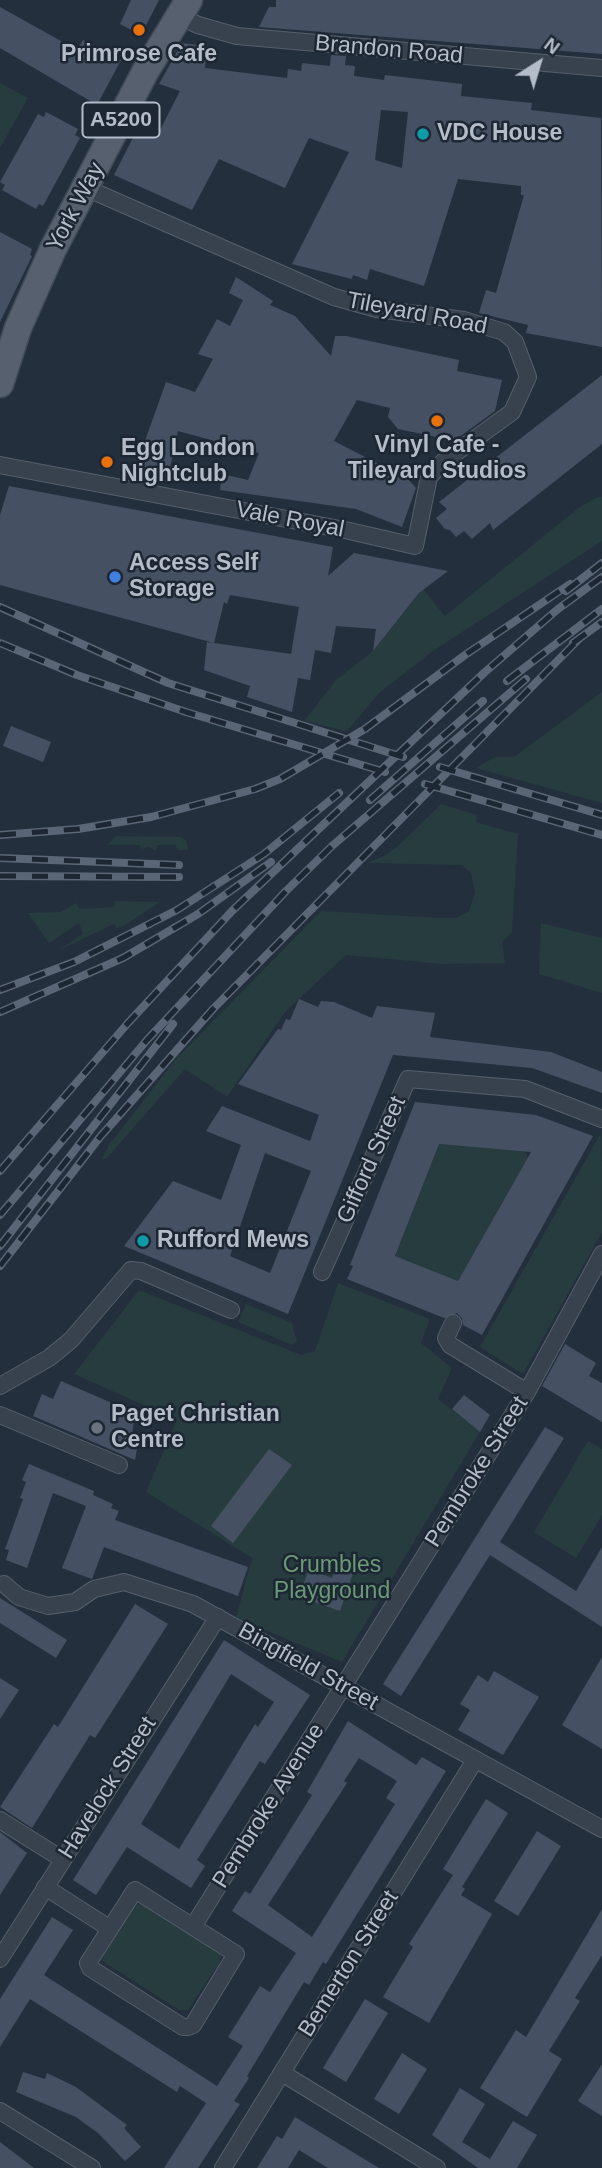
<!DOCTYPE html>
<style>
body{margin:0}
#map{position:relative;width:602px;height:2168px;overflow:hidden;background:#242f3e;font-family:Helvetica,sans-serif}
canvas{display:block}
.north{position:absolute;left:504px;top:28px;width:70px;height:70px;-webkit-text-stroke:5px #1d2633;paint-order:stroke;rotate:37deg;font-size:19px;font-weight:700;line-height:28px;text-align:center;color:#b4bcc9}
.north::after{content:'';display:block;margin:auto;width:24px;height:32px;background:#b4bcc9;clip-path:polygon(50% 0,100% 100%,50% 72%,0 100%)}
</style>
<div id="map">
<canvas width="602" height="2168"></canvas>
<div class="north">N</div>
</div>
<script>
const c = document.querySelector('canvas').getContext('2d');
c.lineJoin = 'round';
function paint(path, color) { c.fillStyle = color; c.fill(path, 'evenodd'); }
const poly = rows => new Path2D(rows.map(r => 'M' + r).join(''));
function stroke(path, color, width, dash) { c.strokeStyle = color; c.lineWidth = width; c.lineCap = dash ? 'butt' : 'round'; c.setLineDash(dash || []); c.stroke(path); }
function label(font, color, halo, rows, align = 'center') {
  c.font = font + ' Helvetica,sans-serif'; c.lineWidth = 5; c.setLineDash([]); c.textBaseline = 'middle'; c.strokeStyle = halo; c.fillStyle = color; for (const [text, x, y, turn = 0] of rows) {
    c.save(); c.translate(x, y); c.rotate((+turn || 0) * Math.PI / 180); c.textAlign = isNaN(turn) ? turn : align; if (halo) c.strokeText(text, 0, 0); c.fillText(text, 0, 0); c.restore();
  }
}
paint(poly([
 [0,83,28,98,0,148],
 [598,497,602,497,602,541,433,651,379,693,347,731,304,721,336,680,373,651,423,589,445,616,581,506],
 [602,692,602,803,476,768,495,757,514,757],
 [441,804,477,815,476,822,518,834,512,932,502,942,505,963,443,964,346,955,285,1012,227,1097,185,1069,106,1159,102,1159,109,1145,175,1060,321,911,442,918,456,918,469,911,475,892,471,873,462,865,368,863,386,855,400,844],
 [116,836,180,837,186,840,188,850,177,850,176,845,157,845,156,851,148,847,142,849,139,845,107,845],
 [115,901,160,902,122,927,116,928,114,924,57,951,83,934,79,923,49,943,28,913,61,912,76,903,80,909,114,907],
 [541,923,602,938,602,993,539,974],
 [601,1133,602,1232,523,1374,480,1347],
 [439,1144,525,1151,528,1157,458,1281,395,1256],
 [338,1283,430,1319,421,1343,452,1368,438,1399,480,1432,342,1662,236,1618,252,1558,146,1492,177,1420,74,1374,139,1290,301,1355,315,1351],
 [246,1304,292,1323,297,1342,292,1345,238,1322],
 [588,1441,602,1449,602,1515,576,1558,534,1532],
 [134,1903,143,1904,221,1954,220,1962,188,2010,179,2010,101,1960]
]), '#263c3f');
paint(poly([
 [131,0,159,0,141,35,120,24],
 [276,0,602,0,602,54,259,27,269,7,276,7],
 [0,7,77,50,83,40,121,60,97,105,0,48],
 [182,43,207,46,205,68,287,78,288,69,301,71,302,63,330,66,331,55,346,56,345,65,355,66,354,76,384,80,385,75,462,84,461,96,532,103,531,110,601,118,602,347,526,333,528,325,479,313,486,290,496,293,524,195,521,195,521,186,458,179,424,286,370,269,367,280,353,275,352,279,292,264,349,152,309,138,285,188,219,159,192,210,114,175,140,124,159,132,180,91,159,84],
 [381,110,408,112,402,168,375,160],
 [46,112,78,129,75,135,80,138,43,206,39,204,36,209,2,190,5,185,0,182,38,114,44,117],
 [0,232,32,249,30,255,32,256,0,322],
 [236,277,273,301,270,305,295,316,331,356,335,336,346,336,459,360,457,371,502,380,495,411,462,435,451,440,398,429,388,417,390,408,357,400,334,441,408,479,416,488,402,527,356,509,220,490,222,474,248,480,259,453,178,431,167,482,132,477,166,382,195,392,213,359,198,354,217,319,230,326,243,300,229,293],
 [602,375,602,444,493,530,490,523,472,539,464,531,456,537,450,530,445,529,436,518,447,509,439,502],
 [9,486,333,547,328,576,354,553,448,571,419,593,373,651,376,629,336,626,331,653,315,650,310,680,298,678,292,712,247,697,250,686,204,670,207,642,214,643,0,585,0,515],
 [230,595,299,607,291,654,214,643,224,602,227,604],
 [11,726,51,742,43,762,3,746],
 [299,999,318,1007,321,1001,334,1002,372,1018,377,1006,435,1013,430,1037,551,1052,602,1072,602,1093,532,1068,393,1055,288,1314,124,1246,173,1181,221,1200,241,1145,206,1131,222,1106,310,1141,319,1115,238,1084,278,1029,281,1030,286,1019,290,1020],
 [265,1153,311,1171,270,1273,230,1256],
 [415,1102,536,1115,593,1136,482,1335,463,1325,462,1318,457,1313,444,1318,347,1279,353,1266,350,1265],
 [439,1144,531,1152,458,1281,395,1256],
 [565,1344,596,1363,589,1376,602,1383,602,1422,542,1386],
 [61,1381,135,1413,131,1442,138,1444,135,1460,33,1416,42,1394,53,1399],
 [464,1395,490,1415,480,1432,452,1409],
 [545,1427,564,1438,500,1542,576,1591,602,1547,602,1627,490,1555,401,1696,383,1684],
 [269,1449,292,1465,233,1543,211,1526],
 [29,1464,94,1491,93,1495,113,1504,111,1508,119,1511,115,1520,248,1567,238,1596,104,1547,92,1579,62,1568,86,1506,53,1493,27,1568,6,1560,9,1550,5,1549,23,1499,20,1498,26,1482,22,1480],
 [336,1567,353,1573,340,1611,299,1597,309,1569,332,1578],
 [0,1598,67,1640,56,1658,0,1623],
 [135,1604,168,1624,95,1738,90,1735,32,1828,0,1807,54,1724,58,1727],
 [224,1640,310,1695,265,1764,260,1761,197,1860,205,1866,191,1888,127,1847,96,1895,73,1880],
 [231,1674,274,1702,258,1727,255,1724,179,1849,141,1824],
 [602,1657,602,1749,562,1725],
 [494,1671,539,1697,503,1755,458,1730,470,1710,460,1704,478,1675,488,1682],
 [0,1678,19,1690,0,1719],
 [348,1721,416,1765,422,1757,446,1771,326,1964,323,1962,309,1985,304,1982,247,2076,249,2078,234,2101,240,2104,198,2168,164,2168,206,2103,180,2086,177,2092,30,1999,0,2047,0,1999,52,1917,73,1930,44,1975,217,2086,243,2046,228,2037,260,1986,270,1992,296,1953,232,1911,245,1891,250,1894,312,1795,307,1792],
 [359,1758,397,1781,386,1798,395,1804,312,1937,268,1905,347,1783,344,1781],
 [486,1799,508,1813,462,1887,465,1889,461,1895,492,1914,429,2023,383,1997,413,1947,409,1944,453,1875,443,1869],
 [537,1831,561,1846,518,1916,494,1901],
 [0,1832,27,1853,0,1895],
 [602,1909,602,1955,575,1998,580,2001,549,2051,562,2059,527,2117,480,2088,516,2030,526,2037],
 [365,1999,388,2013,346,2082,323,2068],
 [402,2053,427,2069,399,2114,374,2099],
 [602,2064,602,2116,578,2101],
 [23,2072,45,2079,47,2073,76,2087,127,2125,124,2128,141,2147,125,2161,98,2133,76,2117,16,2092],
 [460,2088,485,2104,462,2142,490,2159,513,2121,537,2135,517,2168,478,2168,432,2135],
 [295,2117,379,2168,328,2168,299,2150,288,2168,257,2168,277,2136,282,2139],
 [0,2142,34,2168,0,2168]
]), '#455162');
const street = poly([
 [179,16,198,25,237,36,602,68],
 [0,465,345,530,415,546,429,477,443,462,512,412,528,377,515,342,504,332,464,320,377,309,334,297,86,188],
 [322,1272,408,1079,525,1089,602,1119],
 [453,1323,446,1338,450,1345,527,1392],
 [0,1386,49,1358,71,1340,131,1270,141,1271,231,1310],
 [0,1415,119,1465],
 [4,1584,19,1597,48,1606,75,1602,94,1589,124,1582,193,1604,602,1829],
 [0,1820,62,1859],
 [45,1887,109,1928],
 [135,1890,236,1954,193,2025,188,2027,183,2027,90,1968,88,1963,135,1890],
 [194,1925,527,1392,602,1254],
 [0,1959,218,1617],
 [282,2073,437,2168],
 [0,2111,92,2168],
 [223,2168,475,1760]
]);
const primary = poly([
 [0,384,18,328,53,249,145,72,189,0]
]);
stroke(street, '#565f6c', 18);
stroke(primary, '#414a57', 29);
stroke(street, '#38414e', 16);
stroke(primary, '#56606e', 26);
const rail = poly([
 [566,591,602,563],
 [0,607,168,683,403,757],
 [0,643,77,675,186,712,385,772],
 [573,643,602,622],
 [507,681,602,609],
 [440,767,602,815],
 [425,784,602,835],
 [370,800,483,701],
 [0,835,78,829,151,817,255,789,280,779,365,729,465,655,570,584],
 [0,858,179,865],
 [0,876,179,877],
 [0,990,74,962,177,910,264,854,339,793],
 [0,1012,123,958,198,914,271,862],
 [0,1171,128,1023,233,910,485,672,558,609,602,577],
 [0,1215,147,1040,286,891,332,846,526,679],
 [0,1246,173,1024],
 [0,1266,100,1137,213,1009,580,638]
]);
stroke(rail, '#5a6575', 8);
stroke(rail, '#1d2633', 5, [16]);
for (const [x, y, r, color] of [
 [139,30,7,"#e8710a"],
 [423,134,7,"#0f9aa8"],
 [437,421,7,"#e8710a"],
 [107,462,7,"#e8710a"],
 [115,577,7,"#3f7fe0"],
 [143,1241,7,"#0f9aa8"],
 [97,1428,7,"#6b7280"]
]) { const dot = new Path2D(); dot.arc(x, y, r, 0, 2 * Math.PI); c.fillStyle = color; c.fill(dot); stroke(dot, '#1d2633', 2.5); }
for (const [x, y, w] of [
 [121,120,77]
]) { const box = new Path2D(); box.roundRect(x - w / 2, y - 17.5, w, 35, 5); c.fillStyle = '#1d2633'; c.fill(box); stroke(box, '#b4bcc9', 2); }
label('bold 21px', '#b4bcc9', null, [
 ["A5200",121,120]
]);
label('23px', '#b4bcc9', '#1d2633', [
 ["Brandon Road",389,50,5],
 ["York Way",76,207,-62],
 ["Tileyard Road",417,314,11],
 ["Vale Royal",290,520,11],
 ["Gifford Street",372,1160,-66],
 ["Pembroke Street",477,1472,-58],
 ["Bingfield Street",308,1667,29],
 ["Havelock Street",108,1788,-58],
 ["Pembroke Avenue",269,1806,-58],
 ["Bemerton Street",349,1964,-58]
]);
label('bold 23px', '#b4bcc9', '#1d2633', [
 ["Primrose Cafe",139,55,"center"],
 ["VDC House",437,134],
 ["Vinyl Cafe -",437,446,"center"],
 ["Tileyard Studios",437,472,"center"],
 ["Egg London",121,449],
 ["Nightclub",121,475],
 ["Access Self",129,564],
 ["Storage",129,590],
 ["Rufford Mews",157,1241],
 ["Paget Christian",111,1415],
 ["Centre",111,1441]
], 'left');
label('23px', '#6b9a76', '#1d2633', [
 ["Crumbles",332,1566],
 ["Playground",332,1592]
]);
</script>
